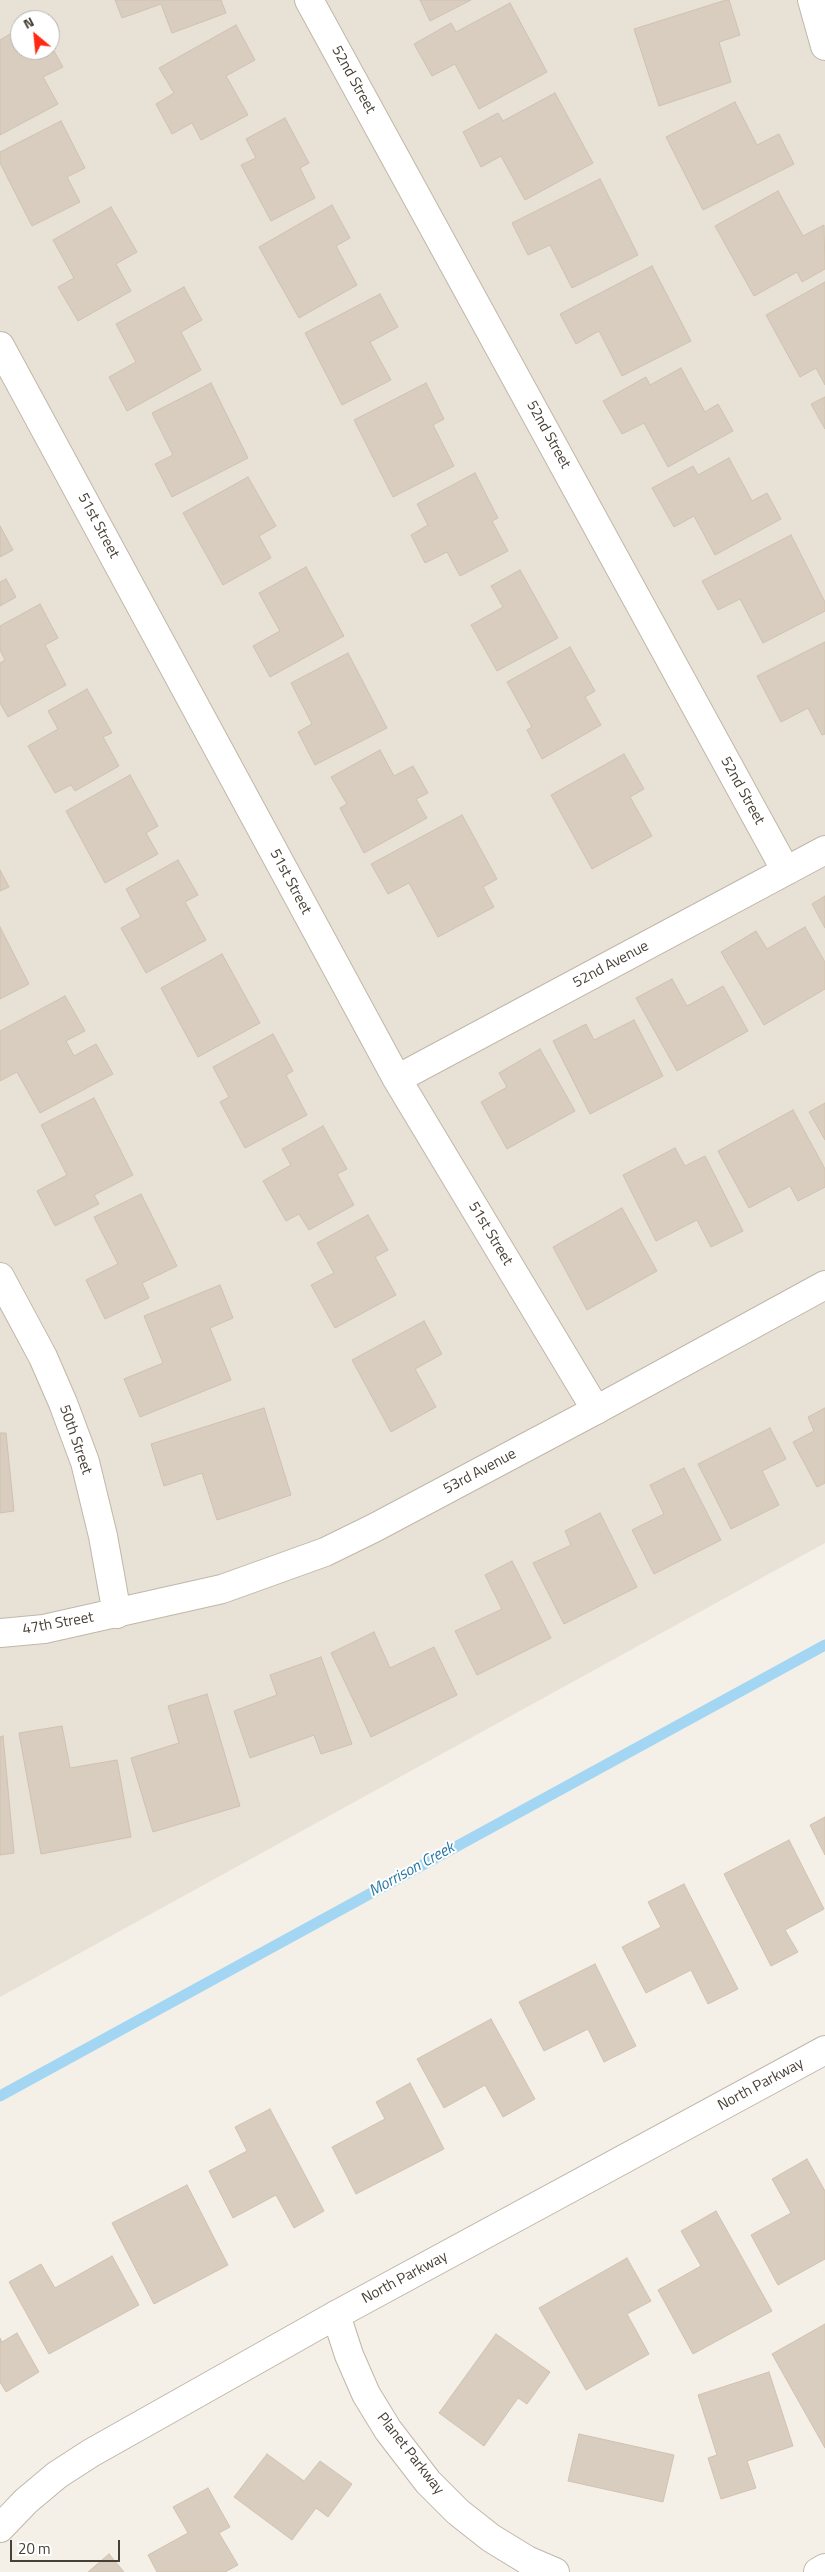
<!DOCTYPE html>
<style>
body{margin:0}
#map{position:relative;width:825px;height:2572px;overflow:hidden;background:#f4efe7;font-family:"Titillium Web",sans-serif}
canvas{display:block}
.north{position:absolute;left:10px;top:10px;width:50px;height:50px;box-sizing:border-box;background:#fff;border:1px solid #b5b3af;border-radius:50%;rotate:332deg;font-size:14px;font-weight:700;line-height:20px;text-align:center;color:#474036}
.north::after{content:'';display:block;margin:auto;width:18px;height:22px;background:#ff2a13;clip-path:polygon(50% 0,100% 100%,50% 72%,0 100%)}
.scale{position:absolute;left:10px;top:2540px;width:110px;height:22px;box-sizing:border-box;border:2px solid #474036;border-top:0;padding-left:6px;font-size:15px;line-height:18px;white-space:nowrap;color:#474036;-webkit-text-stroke:4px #fff;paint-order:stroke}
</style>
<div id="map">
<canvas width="825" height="2572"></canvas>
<div class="north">N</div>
<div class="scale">20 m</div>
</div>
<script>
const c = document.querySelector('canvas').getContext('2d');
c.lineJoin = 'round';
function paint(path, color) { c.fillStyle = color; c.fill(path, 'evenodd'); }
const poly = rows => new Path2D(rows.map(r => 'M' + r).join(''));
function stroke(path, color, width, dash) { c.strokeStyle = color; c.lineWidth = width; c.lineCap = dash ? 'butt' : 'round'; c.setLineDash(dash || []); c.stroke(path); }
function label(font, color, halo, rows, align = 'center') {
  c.font = font + ' "Titillium Web",sans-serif'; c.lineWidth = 4; c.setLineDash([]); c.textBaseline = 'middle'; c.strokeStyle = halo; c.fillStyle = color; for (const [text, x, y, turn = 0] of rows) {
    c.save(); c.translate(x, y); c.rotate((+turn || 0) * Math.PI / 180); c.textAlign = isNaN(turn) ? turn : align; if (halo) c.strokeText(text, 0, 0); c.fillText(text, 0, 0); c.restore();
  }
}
paint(poly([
 [0,0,825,0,825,1543,0,1997],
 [20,20,50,20,50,50,20,50]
]), '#e8e1d5');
stroke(poly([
 [0,2096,825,1645]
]), '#a2d6f2', 11);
const building = poly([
 [115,0,221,0,226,13,172,33,161,4,122,18,115,0],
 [420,0,471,0,430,21,420,0],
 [726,0,729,0,740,35,719,42,731,82,659,106,634,29,726,0],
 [510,3,547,72,479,109,455,64,432,76,414,44,451,23,456,32,510,3],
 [236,25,255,60,226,76,248,115,201,140,192,123,172,134,156,104,174,93,159,68,236,25],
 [17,30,20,35,20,50,50,50,50,44,63,67,43,77,58,104,0,135,0,40,17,30],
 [555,93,593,163,525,200,501,156,481,167,463,132,498,113,503,121,555,93],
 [735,102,757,145,779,134,794,164,703,210,666,137,735,102],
 [285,118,309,163,300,168,315,198,271,221,241,165,256,158,246,139,285,118],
 [61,121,85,168,67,177,80,202,32,226,0,163,0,152,61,121],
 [600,179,638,255,572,288,550,245,528,255,512,223,600,179],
 [778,191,803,236,824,225,825,269,802,282,797,272,754,296,715,226,778,191],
 [332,205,350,238,336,246,357,285,299,318,259,247,332,205],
 [111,207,137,252,116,264,131,291,78,321,58,287,74,278,53,240,111,207],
 [652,266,691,341,622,376,599,331,576,344,560,314,652,266],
 [825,282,825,385,816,368,800,377,766,315,825,282],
 [184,287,202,320,181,332,201,370,127,411,109,377,136,362,116,324,184,287],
 [380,294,398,327,370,342,391,380,342,405,305,333,380,294],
 [681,368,705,412,718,404,733,431,668,467,644,423,622,434,603,401,646,377,650,385,681,368],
 [211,383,248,458,172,497,155,464,173,455,152,413,211,383],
 [426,383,444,419,433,425,454,466,393,497,354,420,426,383],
 [825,397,825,429,811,404,825,397],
 [729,458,752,501,767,493,781,519,715,555,694,516,674,527,652,488,693,466,698,475,729,458],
 [475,473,498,518,492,521,508,551,460,576,447,552,425,563,411,535,428,525,417,504,475,473],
 [248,477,276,526,259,536,271,558,223,585,183,513,248,477],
 [0,526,13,550,0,557,0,526],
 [791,535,825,602,825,611,763,643,740,599,718,610,702,581,791,535],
 [306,567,344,636,270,677,253,646,280,631,259,593,306,567],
 [520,570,558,638,497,671,471,625,503,607,491,586,520,570],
 [6,579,16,597,0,606,0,582,6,579],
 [40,604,58,638,45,645,66,685,8,717,0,703,0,663,5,660,0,650,0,626,40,604],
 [825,642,825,734,822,735,808,708,781,722,757,676,825,642],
 [570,647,595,691,585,697,601,725,542,759,527,730,532,727,507,682,570,647],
 [348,653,387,728,315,765,298,732,312,724,291,683,348,653],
 [87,689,112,733,103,737,119,766,75,791,71,785,55,793,28,746,58,729,48,711,87,689],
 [380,750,394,776,413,766,428,793,416,799,427,818,364,853,340,808,347,804,331,777,380,750],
 [624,754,644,789,630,797,652,836,592,869,551,795,624,754],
 [130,775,158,826,146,833,158,854,105,883,66,811,130,775],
 [462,815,497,879,483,887,494,907,438,937,409,883,388,894,371,864,462,815],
 [178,860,198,895,185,902,206,940,146,973,121,928,141,917,126,889,178,860],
 [0,870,9,887,0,891,0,870],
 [825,896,825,928,812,904,825,896],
 [0,927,29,984,0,999,0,927],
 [805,927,825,962,825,989,764,1025,721,952,756,931,767,949,805,927],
 [222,954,260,1023,198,1057,161,988,222,954],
 [672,979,687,1006,723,986,748,1031,677,1071,636,998,672,979],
 [65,996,85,1031,66,1041,74,1056,96,1044,113,1074,40,1113,17,1072,0,1081,0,1031,65,996],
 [634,1020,663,1076,590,1114,553,1041,586,1024,594,1040,634,1020],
 [273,1034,293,1071,286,1075,307,1115,245,1148,220,1102,229,1097,213,1067,273,1034],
 [540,1049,575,1111,507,1149,481,1102,507,1087,499,1073,540,1049],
 [94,1098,133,1175,94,1195,99,1204,55,1226,37,1191,67,1175,41,1125,94,1098],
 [825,1103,825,1140,809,1112,825,1103],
 [793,1110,825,1169,825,1187,798,1201,790,1186,749,1208,718,1151,793,1110],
 [323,1126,347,1169,337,1174,354,1205,309,1230,299,1214,286,1221,263,1181,291,1165,282,1149,323,1126],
 [675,1148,685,1166,705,1156,743,1231,711,1247,697,1220,656,1241,623,1175,675,1148],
 [141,1194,177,1266,142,1283,149,1298,105,1319,86,1280,118,1264,94,1217,141,1194],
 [622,1208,657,1271,587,1310,553,1247,622,1208],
 [368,1215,388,1250,375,1257,396,1295,335,1328,311,1285,334,1273,317,1243,368,1215],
 [220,1285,233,1318,210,1328,231,1380,140,1417,124,1379,163,1363,144,1316,220,1285],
 [424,1321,442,1354,415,1369,436,1407,391,1432,352,1360,424,1321],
 [264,1408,291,1495,217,1520,202,1473,164,1486,151,1444,264,1408],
 [825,1408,825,1483,817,1487,793,1442,814,1431,808,1417,825,1408],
 [770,1428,786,1459,762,1471,779,1505,731,1529,698,1464,770,1428],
 [0,1433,6,1433,14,1511,0,1513,0,1433],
 [684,1468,721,1540,654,1574,632,1530,664,1514,650,1485,684,1468],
 [600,1513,637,1587,564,1624,533,1563,571,1545,565,1531,600,1513],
 [512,1561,551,1638,477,1675,455,1631,502,1609,485,1575,512,1561],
 [374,1632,390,1668,434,1647,457,1695,371,1737,331,1653,374,1632],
 [321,1657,352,1744,321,1754,314,1735,250,1758,234,1711,277,1695,270,1675,321,1657],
 [207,1694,240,1806,153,1832,131,1758,179,1743,168,1706,207,1694],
 [62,1726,70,1768,117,1760,131,1837,41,1854,19,1733,62,1726],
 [3,1736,14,1853,0,1855,0,1737,3,1736],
 [825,1817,825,1855,810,1825,825,1817],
 [789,1840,824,1909,785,1930,798,1952,771,1966,724,1874,789,1840],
 [684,1884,738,1989,708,2004,691,1970,646,1993,622,1947,661,1927,648,1902,684,1884],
 [595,1964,636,2046,604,2062,588,2029,544,2051,519,2002,595,1964],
 [491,2019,535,2099,503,2117,485,2085,444,2108,417,2059,491,2019],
 [410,2083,444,2149,356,2194,332,2147,385,2119,376,2102,410,2083],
 [270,2109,324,2211,294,2228,276,2195,233,2218,209,2171,247,2151,235,2127,270,2109],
 [807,2159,825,2191,825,2259,778,2285,751,2235,791,2213,772,2179,807,2159],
 [187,2185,228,2265,154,2304,112,2223,187,2185],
 [716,2211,772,2311,693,2354,658,2290,701,2266,681,2231,716,2211],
 [112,2256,139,2305,49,2354,9,2282,41,2264,55,2288,112,2256],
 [627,2258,651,2301,627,2314,649,2354,586,2390,539,2308,627,2258],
 [825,2324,825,2448,772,2354,825,2324],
 [17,2333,39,2372,6,2392,0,2382,0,2338,2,2342,17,2333],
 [496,2334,550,2372,527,2404,518,2398,484,2446,439,2413,496,2334],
 [769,2372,793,2446,747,2461,756,2488,721,2499,708,2458,717,2455,698,2395,769,2372],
 [579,2434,674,2455,663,2502,568,2481,579,2434],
 [267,2454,304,2481,320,2461,352,2484,328,2517,316,2508,292,2540,234,2497,267,2454],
 [208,2488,230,2527,219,2533,238,2565,225,2572,157,2572,148,2555,188,2533,173,2507,208,2488],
 [109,2554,124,2572,88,2572,109,2554]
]);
paint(building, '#d9cdbf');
stroke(building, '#d1c2af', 1);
const minor = poly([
 [309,0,786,871],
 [812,0,825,46],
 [0,346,397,1079,596,1410],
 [397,1079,825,850],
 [0,1277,43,1357,63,1403,85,1462,103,1536,117,1614],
 [336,2315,349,2355,366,2394,388,2430,428,2482,458,2512,491,2538,527,2560,555,2572],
 [818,2572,825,2568]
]);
const tertiary = poly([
 [0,1633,44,1629,222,1589,325,1552,374,1528,596,1410,825,1285],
 [0,2528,26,2501,57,2475,91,2453,336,2315,825,2050]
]);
stroke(minor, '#c0b7a9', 30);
stroke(tertiary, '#c0b7a9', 30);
stroke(minor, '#fff', 28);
stroke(tertiary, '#fff', 28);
label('15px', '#474036', '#fff', [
 ["52nd Street",353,80,61],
 ["52nd Street",548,435,61],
 ["51st Street",98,526,62],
 ["52nd Street",742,791,61],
 ["51st Street",290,882,62],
 ["52nd Avenue",611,965,-28],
 ["51st Street",490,1234,59],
 ["50th Street",75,1440,71],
 ["53rd Avenue",480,1472,-28],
 ["47th Street",58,1624,-10],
 ["North Parkway",761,2085,-28],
 ["North Parkway",405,2278,-28],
 ["Planet Parkway",410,2454,52]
]);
label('italic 16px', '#2878a6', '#fff', [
 ["Morrison Creek",412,1870,-29]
]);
</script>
